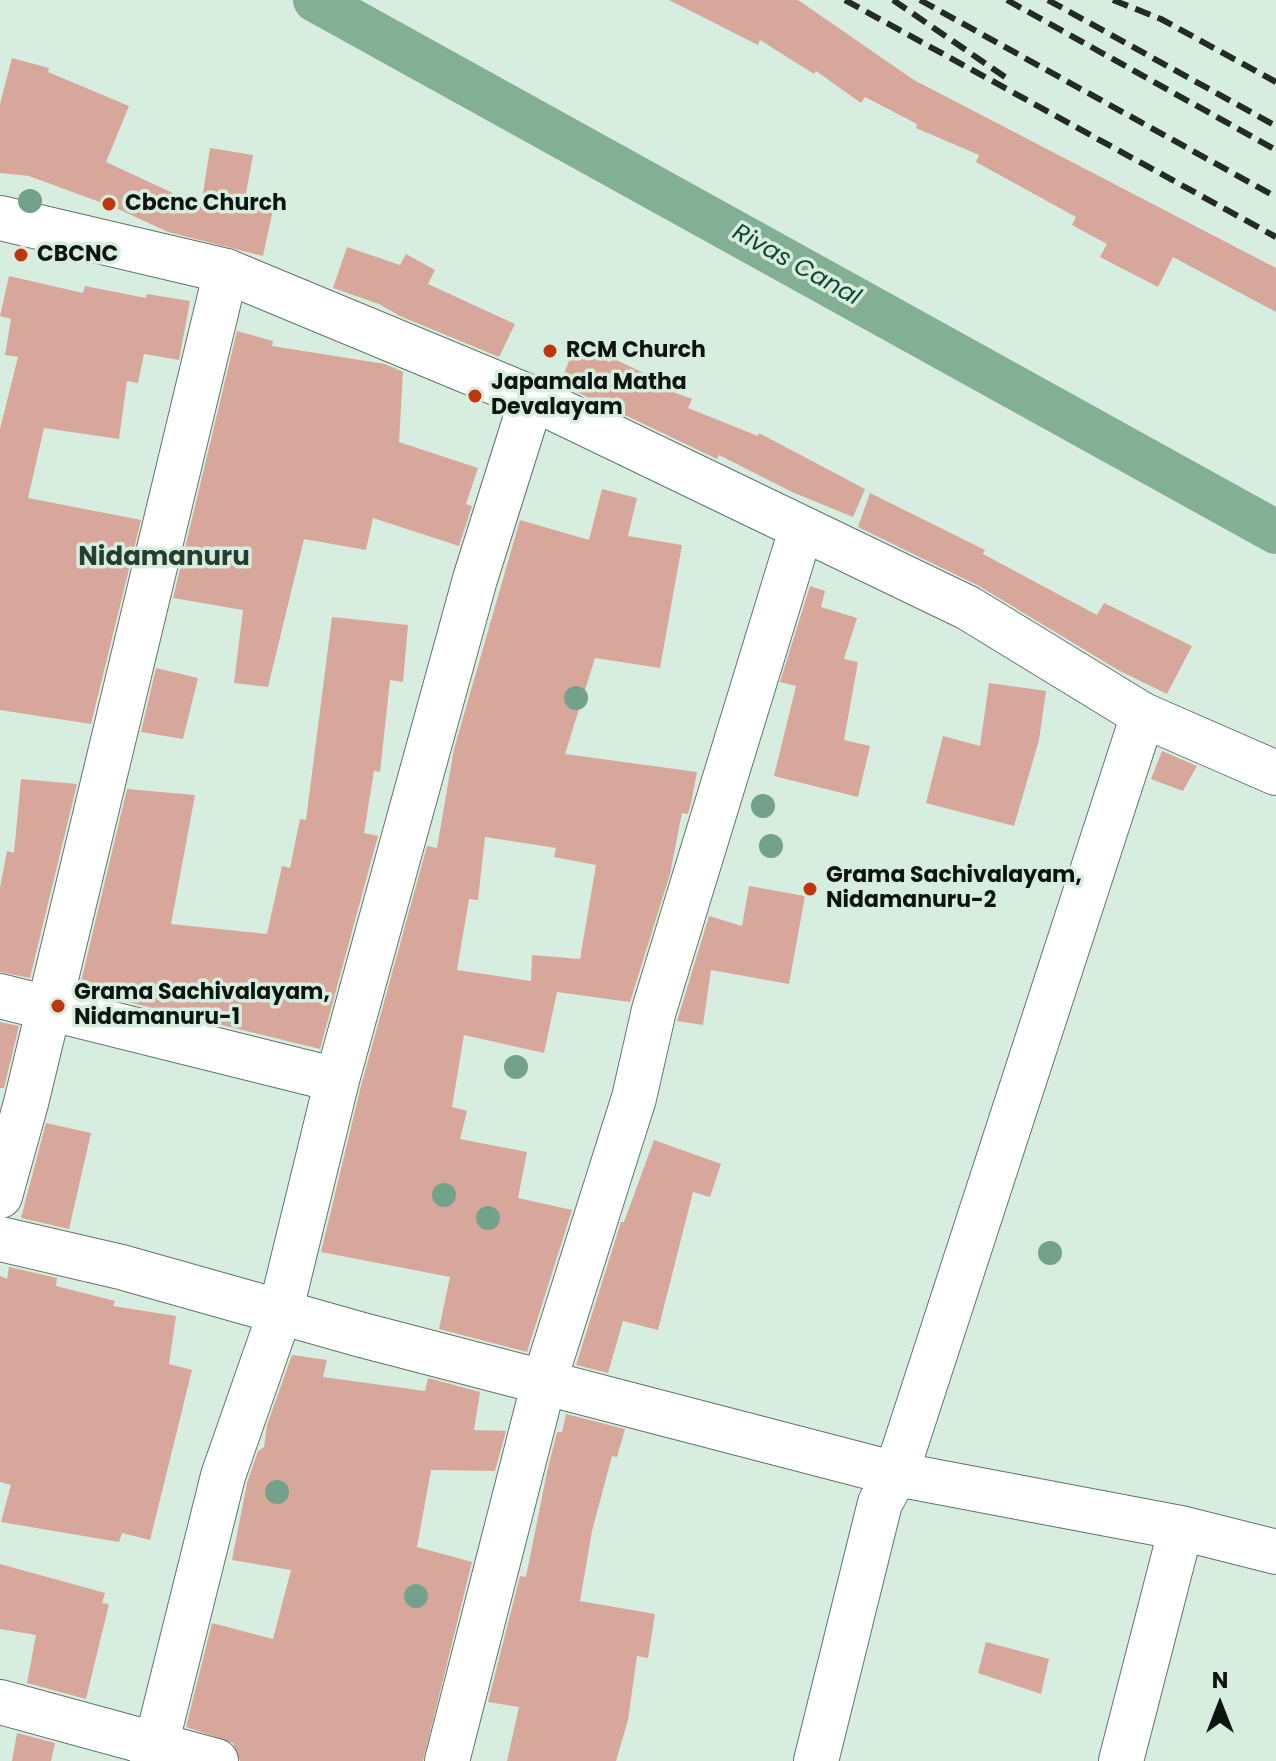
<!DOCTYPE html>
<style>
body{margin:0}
#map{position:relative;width:1276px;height:1761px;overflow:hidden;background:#d7eddf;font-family:Poppins,sans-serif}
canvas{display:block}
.north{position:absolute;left:1180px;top:1665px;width:80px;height:80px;-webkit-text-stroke:6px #d7eddf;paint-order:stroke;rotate:0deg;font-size:22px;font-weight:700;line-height:32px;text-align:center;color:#0d1510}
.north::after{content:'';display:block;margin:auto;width:28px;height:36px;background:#0d1510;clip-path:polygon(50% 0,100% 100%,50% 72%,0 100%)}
</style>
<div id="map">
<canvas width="1276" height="1761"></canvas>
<div class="north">N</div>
</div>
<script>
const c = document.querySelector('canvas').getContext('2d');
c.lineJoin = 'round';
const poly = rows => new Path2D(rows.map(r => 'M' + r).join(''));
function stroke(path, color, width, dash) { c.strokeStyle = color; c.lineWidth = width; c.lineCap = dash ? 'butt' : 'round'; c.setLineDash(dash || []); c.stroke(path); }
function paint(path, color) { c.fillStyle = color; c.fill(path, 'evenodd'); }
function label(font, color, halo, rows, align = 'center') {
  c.font = font + ' Poppins,sans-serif'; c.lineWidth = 7; c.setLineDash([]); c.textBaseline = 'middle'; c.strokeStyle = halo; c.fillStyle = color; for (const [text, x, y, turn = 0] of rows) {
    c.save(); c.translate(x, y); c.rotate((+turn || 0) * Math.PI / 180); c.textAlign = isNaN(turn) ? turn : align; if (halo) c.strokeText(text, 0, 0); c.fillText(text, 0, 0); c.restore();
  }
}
stroke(poly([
 [315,0,1276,532]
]), '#83af95', 44);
paint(poly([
 [669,0,798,0,914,80,1276,268,1276,312,1173,257,1158,287,1100,257,1107,244,1072,225,1076,217,976,162,979,155,916,128,917,124,865,97,861,103,816,71,814,74,760,40,758,45],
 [12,58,49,68,48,72,129,106,106,162,201,206,210,148,253,155,245,199,274,205,263,256,168,232,116,208,29,176,0,173,0,104],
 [347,247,400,265,406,254,435,270,428,284,515,324,499,357,400,316,379,304,333,288],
 [9,276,83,293,85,286,146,298,147,294,190,301,179,360,144,354,138,383,127,381,119,439,44,428,28,498,141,520,91,724,0,710,0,429,18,357,5,355,11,319,0,316],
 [237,331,273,341,272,346,385,364,403,372,399,442,478,468,466,504,472,506,459,546,373,518,366,550,304,539,268,687,234,683,243,610,173,598],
 [574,348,610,362,612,358,646,374,643,381,692,399,688,408,758,436,759,433,865,489,853,517,792,492,719,455,717,459,560,384],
 [602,489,637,498,628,536,682,545,660,668,595,658,565,754,697,772,691,803,688,814,682,813,670,874,630,1002,557,992,544,1053,464,1035,452,1107,467,1111,460,1139,527,1152,518,1198,572,1210,527,1352,439,1329,450,1277,321,1252,361,1086,427,846,437,848,454,749,520,520,589,540],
 [485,837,556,848,554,857,596,865,580,959,532,955,531,981,457,970,469,899,478,900],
 [870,493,985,550,983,554,1097,615,1104,603,1192,646,1167,694,1118,670,979,586,858,527],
 [810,586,825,591,821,607,857,618,844,659,858,662,844,740,870,746,858,797,774,776,796,686,780,682],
 [332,617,408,625,403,682,390,680,380,772,374,771,364,833,378,836,320,1049,79,990,127,789,195,795,171,924,267,934,282,866,290,868,300,819,306,820],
 [156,668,198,678,183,739,141,732],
 [989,683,1046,691,1039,740,1014,826,926,803,943,736,980,746],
 [1162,751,1197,766,1183,791,1151,779],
 [21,779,77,784,30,978,0,972,0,888,7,851,14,853],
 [749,886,805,896,789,984,711,970,703,1025,677,1021,709,916,742,926],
 [0,1022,19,1026,4,1088,0,1088],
 [46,1123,91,1133,69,1229,21,1218],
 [654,1140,721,1164,710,1197,693,1192,658,1330,623,1321,608,1373,576,1365,621,1222,624,1222],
 [9,1267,57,1278,56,1286,115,1301,113,1306,176,1316,169,1364,192,1370,150,1540,122,1533,119,1542,1,1522,11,1485,0,1482,0,1276,7,1279],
 [292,1355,327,1360,323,1377,425,1391,428,1378,480,1392,474,1430,506,1431,495,1471,431,1470,417,1547,472,1562,423,1761,240,1761,233,1743,186,1727,212,1623,273,1639,291,1570,232,1560,247,1483,258,1451,264,1447,267,1425],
 [566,1414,625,1429,617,1457,612,1456,592,1531,580,1601,655,1614,648,1658,637,1656,628,1720,616,1761,507,1761,519,1707,488,1702,520,1576,526,1577,547,1472,557,1432,562,1432],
 [0,1564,105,1593,102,1603,109,1604,86,1699,27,1683,36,1635,0,1629],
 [986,1642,1049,1659,1041,1694,978,1673],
 [17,1733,55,1743,51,1761,12,1761]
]), '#d8a79b');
const minor = poly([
 [0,996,337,1080],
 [0,1196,26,1103,226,271],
 [0,1239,121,1267,362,1335,896,1474,1181,1528,1276,1552],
 [0,1702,216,1761],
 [152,1761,223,1476,280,1313,337,1080,475,579,532,398],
 [447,1761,544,1382,634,1098,654,1010,801,530],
 [816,1761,880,1503,896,1474,1143,715],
 [1121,1761,1181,1528]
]);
const tertiary = poly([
 [0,218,226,271,532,398,968,608,1143,715,1276,773]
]);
stroke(minor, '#617568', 46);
stroke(tertiary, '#617568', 46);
stroke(minor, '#fff', 44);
stroke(tertiary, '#fff', 44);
stroke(poly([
 [845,0,1276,237],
 [893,0,1008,79],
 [920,0,1276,197],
 [1007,0,1276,150],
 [1048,0,1276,126],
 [1113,0,1161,19,1276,82]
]), '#222b25', 6, [16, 8]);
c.fillStyle = '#72a38a';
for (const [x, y] of [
 [30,201],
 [576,698],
 [763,806],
 [771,846],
 [516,1067],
 [444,1195],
 [488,1218],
 [1050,1253],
 [277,1492],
 [416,1596]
]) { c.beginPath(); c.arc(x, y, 12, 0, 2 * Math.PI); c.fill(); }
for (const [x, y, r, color] of [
 [109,204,8,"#bf360e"],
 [21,255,8,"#bf360e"],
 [550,351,8,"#bf360e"],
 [475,396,8,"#bf360e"],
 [810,889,8,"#bf360e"],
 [58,1006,8,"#bf360e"]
]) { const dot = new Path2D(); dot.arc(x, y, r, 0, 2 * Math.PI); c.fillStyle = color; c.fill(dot); stroke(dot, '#d7eddf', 3); }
label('bold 22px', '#0d1510', '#d7eddf', [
 ["Cbcnc Church",125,204],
 ["CBCNC",37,255],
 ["RCM Church",566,351],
 ["Japamala Matha",491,383],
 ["Devalayam",491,408],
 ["Grama Sachivalayam,",826,876],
 ["Nidamanuru-2",826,901],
 ["Grama Sachivalayam,",74,993],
 ["Nidamanuru-1",74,1018]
], 'left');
label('italic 24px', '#11472d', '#d7eddf', [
 ["Rivas Canal",796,266,29]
]);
label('bold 26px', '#293c31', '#d7eddf', [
 ["Nidamanuru",164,558]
]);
</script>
